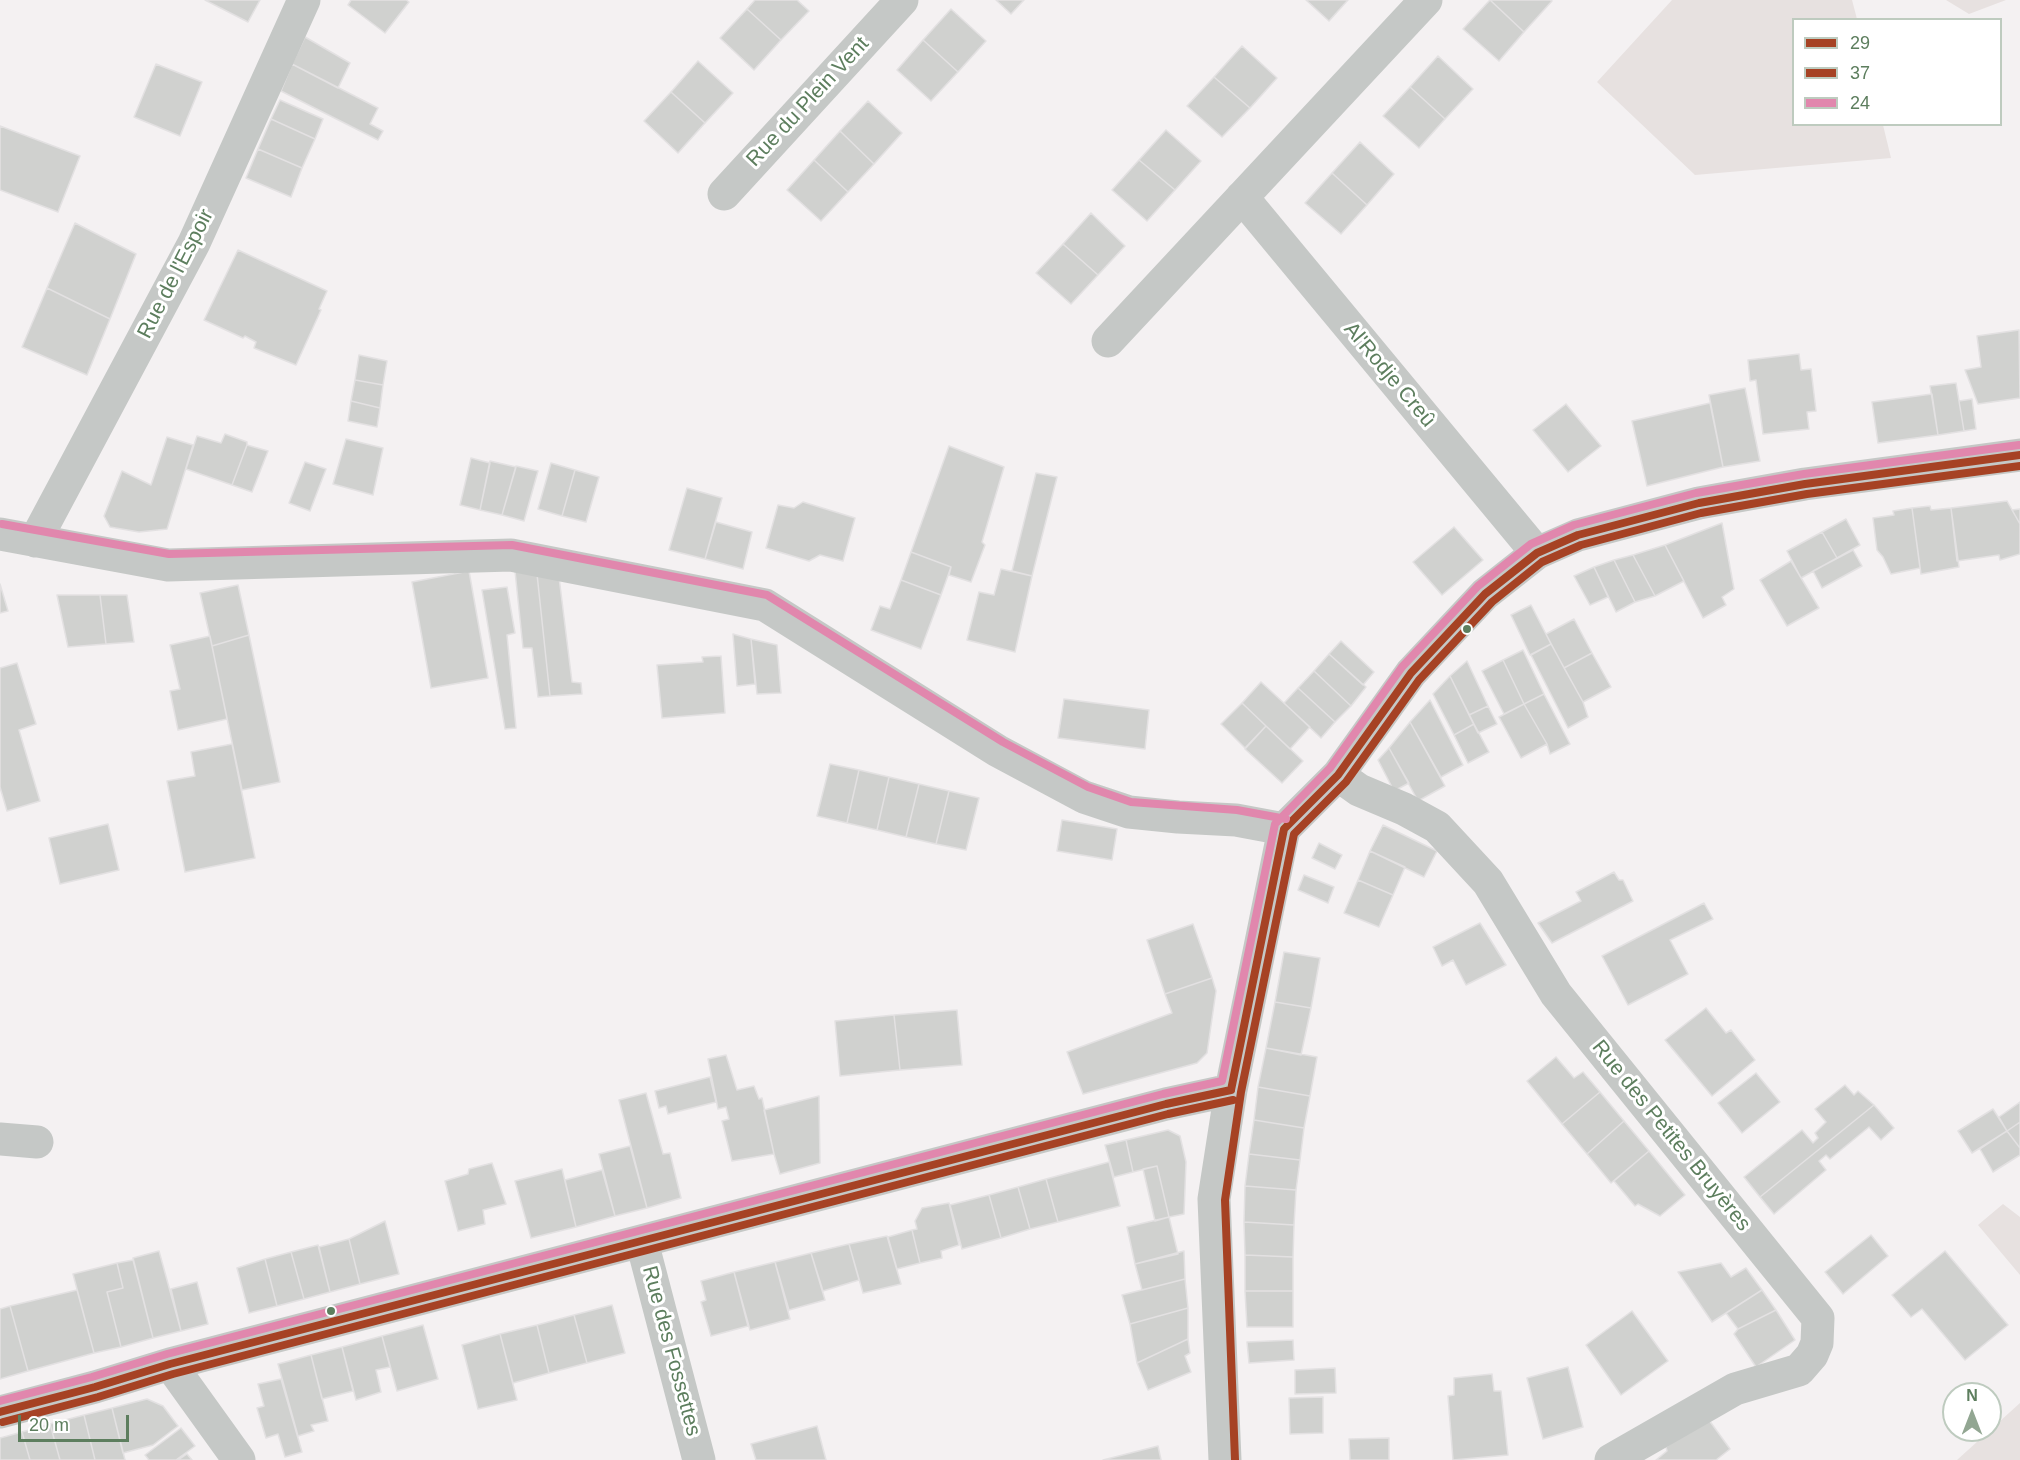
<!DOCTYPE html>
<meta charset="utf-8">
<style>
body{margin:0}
#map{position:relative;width:2020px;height:1460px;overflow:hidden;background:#f4f1f2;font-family:Helvetica,sans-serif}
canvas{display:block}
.legend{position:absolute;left:1792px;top:18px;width:210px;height:108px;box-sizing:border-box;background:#fff;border:2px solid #becbbf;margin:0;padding:8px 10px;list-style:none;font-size:18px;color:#5d7e5e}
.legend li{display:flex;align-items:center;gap:12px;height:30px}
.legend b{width:30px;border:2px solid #becbbf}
.north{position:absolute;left:1942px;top:1382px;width:60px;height:60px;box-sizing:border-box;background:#fff;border:2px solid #becbbf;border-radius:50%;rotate:0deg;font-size:16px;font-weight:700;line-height:24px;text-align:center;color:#5d7e5e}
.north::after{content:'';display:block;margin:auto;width:21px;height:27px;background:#92a692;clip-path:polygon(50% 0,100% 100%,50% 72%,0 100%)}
.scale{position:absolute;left:18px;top:1415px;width:111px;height:27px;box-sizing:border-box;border:3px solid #5d7e5e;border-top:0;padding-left:8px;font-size:18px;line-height:21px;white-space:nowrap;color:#5d7e5e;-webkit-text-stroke:4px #fff;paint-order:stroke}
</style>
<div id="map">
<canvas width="2020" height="1460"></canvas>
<ul class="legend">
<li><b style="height:8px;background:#a64224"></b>29</li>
<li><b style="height:8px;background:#a64224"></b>37</li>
<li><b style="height:8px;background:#e187ad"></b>24</li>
</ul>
<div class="north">N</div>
<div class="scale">20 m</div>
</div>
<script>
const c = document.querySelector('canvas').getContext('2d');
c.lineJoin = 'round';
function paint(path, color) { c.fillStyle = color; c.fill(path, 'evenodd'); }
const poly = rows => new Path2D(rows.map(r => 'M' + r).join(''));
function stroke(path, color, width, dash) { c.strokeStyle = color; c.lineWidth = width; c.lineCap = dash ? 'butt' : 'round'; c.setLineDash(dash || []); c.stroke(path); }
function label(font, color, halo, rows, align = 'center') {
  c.font = font + ' Helvetica,sans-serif'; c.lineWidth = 6; c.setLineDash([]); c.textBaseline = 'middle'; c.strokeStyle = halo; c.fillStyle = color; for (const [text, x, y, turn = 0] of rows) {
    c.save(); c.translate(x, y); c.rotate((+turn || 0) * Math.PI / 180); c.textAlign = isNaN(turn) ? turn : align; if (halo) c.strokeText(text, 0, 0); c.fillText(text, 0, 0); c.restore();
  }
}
paint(poly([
 [1672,0,1852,0,1857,19,1794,20,1794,124,1883,125,1891,158,1695,175,1597,82],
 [1946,0,2006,0,1969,14],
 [2003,1204,2020,1217,2020,1275,1978,1225],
 [2020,1403,2020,1460,1957,1460]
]), '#e7e1e0');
const building = poly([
 [205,0,260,0,248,22,205,0],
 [351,0,406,0,409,2,385,33,348,5,351,0],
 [755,0,797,0,809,11,781,40,747,9,755,0],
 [996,0,1024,0,1011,14,996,0],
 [1306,0,1348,0,1329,21,1306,0],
 [1490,0,1550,0,1552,1,1524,32,1490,0],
 [1490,0,1524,32,1499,61,1463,29,1490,0],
 [747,9,781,40,754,70,720,38,747,9],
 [951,9,986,41,958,72,923,40,951,9],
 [305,37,350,63,338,88,292,64,305,37],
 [923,40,958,72,931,101,897,70,923,40],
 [1242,46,1277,78,1250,108,1214,77,1242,46],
 [1438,56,1473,89,1445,119,1410,87,1438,56],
 [698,61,733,93,705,123,671,92,698,61],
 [156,64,202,82,180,136,134,117,156,64],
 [292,64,378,108,370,124,383,131,378,140,281,91,292,64],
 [1214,77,1250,108,1222,137,1187,106,1214,77],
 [1410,87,1445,119,1419,148,1383,116,1410,87],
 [671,92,705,123,678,153,644,121,671,92],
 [280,100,323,119,315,139,271,119,280,100],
 [868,101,902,133,874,164,840,131,868,101],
 [271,119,315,139,302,168,258,149,271,119],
 [0,126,80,156,58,212,0,190,0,126],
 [1166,130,1201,161,1175,190,1139,160,1166,130],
 [840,131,874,164,848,192,814,160,840,131],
 [1360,142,1394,174,1367,205,1332,173,1360,142],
 [258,149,302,168,291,197,246,178,258,149],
 [814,160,848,192,821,221,787,190,814,160],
 [1139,160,1175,190,1147,221,1112,190,1139,160],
 [1332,173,1367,205,1341,234,1305,203,1332,173],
 [1091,213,1125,246,1098,275,1063,244,1091,213],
 [75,223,136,254,110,319,47,288,75,223],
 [1063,244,1098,275,1071,304,1036,273,1063,244],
 [238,250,327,291,319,309,321,310,296,365,254,348,256,342,245,336,243,338,204,320,238,250],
 [47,288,110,319,87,375,22,347,47,288],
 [2019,330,2020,398,1978,404,1965,370,1981,367,1977,336,2019,330],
 [1799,354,1801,370,1811,369,1816,411,1807,412,1809,429,1763,434,1756,380,1750,381,1748,360,1799,354],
 [359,355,387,361,383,385,355,380,359,355],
 [355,380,383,385,380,408,351,401,355,380],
 [1956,383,1964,431,1938,435,1930,386,1956,383],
 [1745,388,1760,461,1723,467,1709,395,1745,388],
 [1932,394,1938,435,1878,443,1872,402,1932,394],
 [1972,399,1976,429,1964,431,1959,401,1972,399],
 [351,401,380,408,377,427,348,421,351,401],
 [1710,403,1723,467,1647,486,1632,421,1710,403],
 [1566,404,1601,446,1568,472,1533,430,1566,404],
 [225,434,247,442,247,445,232,485,186,469,197,436,221,443,225,434],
 [167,437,193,445,167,529,139,532,110,527,104,516,122,471,151,485,167,437],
 [346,439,383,448,373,495,333,484,346,439],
 [247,445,268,451,252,492,232,485,247,445],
 [949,446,1004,467,982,542,985,545,971,582,949,575,951,567,911,552,949,446],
 [471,458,490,463,480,510,460,505,471,458],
 [490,461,516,467,502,515,480,510,490,461],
 [305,462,326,469,310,511,289,503,305,462],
 [551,463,575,470,562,516,538,509,551,463],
 [516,466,538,471,524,521,502,515,516,466],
 [575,470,599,477,586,522,562,516,575,470],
 [1036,473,1057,477,1032,576,1012,571,1036,473],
 [687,488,722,498,705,559,669,550,687,488],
 [2007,501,2020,524,2020,554,2000,560,1999,555,1957,561,1951,508,2007,501],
 [803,502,855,518,843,561,820,555,809,561,766,548,778,505,794,508,803,502],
 [1930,506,1931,510,1951,508,1959,567,1921,574,1912,508,1930,506],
 [1912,508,1920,568,1891,574,1883,557,1877,550,1873,518,1894,515,1893,511,1912,508],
 [2020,509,2020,524,2012,510,2020,509],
 [1846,519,1860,545,1837,558,1822,532,1846,519],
 [716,522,752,532,743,569,705,559,716,522],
 [1722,523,1734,589,1722,597,1726,605,1703,618,1665,545,1722,523],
 [1454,527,1483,560,1442,595,1413,562,1454,527],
 [1822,532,1837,558,1801,578,1787,551,1822,532],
 [1665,545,1684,581,1655,596,1633,555,1665,545],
 [1853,550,1862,566,1822,588,1813,571,1853,550],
 [911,552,951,567,941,595,901,580,911,552],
 [1633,555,1655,596,1635,602,1614,560,1633,555],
 [1614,560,1635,602,1616,612,1594,567,1614,560],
 [1791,561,1819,608,1787,626,1760,580,1791,561],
 [1594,567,1608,597,1590,605,1574,576,1594,567],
 [1001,569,1032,576,1015,652,967,640,979,592,994,595,1001,569],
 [469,571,488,678,431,688,412,582,469,571],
 [515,571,537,574,550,696,538,697,532,648,523,648,515,571],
 [537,574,559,577,572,682,581,683,582,694,550,696,537,574],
 [901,580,941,595,921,649,871,630,880,606,890,609,901,580],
 [0,584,8,611,0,613,0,584],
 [238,585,249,635,212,646,200,593,238,585],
 [507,587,515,633,507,635,516,728,505,729,482,590,507,587],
 [57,595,100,595,106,644,68,647,57,595],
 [100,595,127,595,134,642,106,644,100,595],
 [1531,605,1551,644,1530,655,1511,615,1531,605],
 [1574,619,1592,653,1564,668,1546,634,1574,619],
 [733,634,751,639,755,684,737,686,733,634],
 [249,635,280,782,242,790,212,646,249,635],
 [210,636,227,719,178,730,170,691,180,689,170,645,210,636],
 [751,639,777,645,781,693,757,694,751,639],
 [1341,641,1374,672,1363,685,1329,654,1341,641],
 [1551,644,1583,702,1588,717,1568,728,1531,655,1551,644],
 [1523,650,1544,694,1524,704,1503,660,1523,650],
 [1592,653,1611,687,1583,702,1564,668,1592,653],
 [1329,654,1366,687,1351,706,1314,671,1329,654],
 [721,656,725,713,662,718,657,665,703,662,702,657,721,656],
 [1503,660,1524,704,1504,714,1482,671,1503,660],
 [1467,661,1488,706,1469,715,1450,676,1467,661],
 [17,663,36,724,19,730,40,801,7,811,0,787,0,668,17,663],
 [1314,671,1351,706,1335,722,1298,688,1314,671],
 [1450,676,1474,724,1454,735,1433,694,1450,676],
 [1261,682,1310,727,1290,749,1242,703,1261,682],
 [1298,688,1335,722,1321,738,1284,703,1298,688],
 [1544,694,1570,744,1550,754,1547,744,1524,704,1544,694],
 [1064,699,1149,710,1145,749,1058,738,1064,699],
 [1430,700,1463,765,1441,777,1410,722,1430,700],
 [1242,703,1266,726,1245,748,1221,724,1242,703],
 [1524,704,1547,744,1521,758,1499,717,1524,704],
 [1488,706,1497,724,1478,733,1469,715,1488,706],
 [1410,722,1445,786,1418,801,1389,748,1410,722],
 [1474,724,1489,752,1468,763,1454,735,1474,724],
 [1266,726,1303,761,1282,783,1245,749,1266,726],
 [232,744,255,858,185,872,167,781,195,776,191,752,232,744],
 [1389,748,1409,783,1394,791,1378,760,1389,748],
 [830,764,859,770,847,823,817,816,830,764],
 [859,770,889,777,877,830,847,823,859,770],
 [889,777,919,784,906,837,877,830,889,777],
 [919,784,949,791,936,844,906,837,919,784],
 [949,791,979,798,966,850,936,844,949,791],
 [1062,820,1117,829,1112,860,1057,851,1062,820],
 [108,824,119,870,60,884,49,838,108,824],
 [1383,825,1437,851,1424,877,1370,851,1383,825],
 [1319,843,1342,855,1335,869,1312,858,1319,843],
 [1370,851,1405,867,1393,895,1358,880,1370,851],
 [1614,872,1619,880,1623,880,1633,901,1552,943,1538,923,1581,901,1576,892,1614,872],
 [1304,875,1334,887,1328,903,1298,890,1304,875],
 [1358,880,1393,895,1379,927,1344,913,1358,880],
 [1704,903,1713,919,1670,940,1688,974,1628,1005,1602,956,1704,903],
 [1480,923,1506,965,1466,985,1453,960,1442,966,1433,947,1480,923],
 [1193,924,1212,978,1165,994,1147,940,1193,924],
 [1284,952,1320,958,1311,1008,1275,1002,1284,952],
 [1212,978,1216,991,1207,1053,1197,1063,1083,1094,1067,1052,1172,1013,1165,994,1212,978],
 [1275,1002,1311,1008,1301,1055,1266,1048,1275,1002],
 [1706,1008,1726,1033,1731,1030,1755,1060,1712,1096,1665,1040,1706,1008],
 [957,1010,962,1065,900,1070,894,1015,957,1010],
 [894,1015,900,1070,840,1076,835,1021,894,1015],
 [1266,1048,1317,1057,1310,1096,1258,1087,1266,1048],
 [726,1055,737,1090,754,1086,759,1099,762,1098,774,1154,732,1161,722,1121,729,1119,726,1107,718,1109,708,1059,726,1055],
 [1556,1057,1574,1078,1583,1072,1600,1092,1562,1124,1527,1081,1556,1057],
 [1756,1073,1780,1102,1742,1133,1718,1103,1756,1073],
 [710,1077,716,1102,668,1114,666,1106,659,1108,655,1091,710,1077],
 [1845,1085,1854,1095,1858,1091,1874,1105,1760,1197,1744,1177,1802,1130,1813,1143,1818,1138,1815,1133,1826,1122,1815,1109,1845,1085],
 [1258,1087,1310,1096,1304,1128,1254,1120,1258,1087],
 [1600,1092,1624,1121,1587,1154,1562,1124,1600,1092],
 [646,1093,663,1154,670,1153,681,1198,647,1208,619,1100,646,1093],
 [819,1096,820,1163,780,1174,774,1154,764,1110,819,1096],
 [2020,1102,2020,1122,2007,1131,1999,1117,2020,1102],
 [1874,1105,1894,1128,1881,1140,1869,1127,1830,1159,1826,1155,1819,1161,1826,1170,1774,1214,1760,1197,1874,1105],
 [1993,1109,2007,1131,1972,1153,1958,1131,1993,1109],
 [1254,1120,1304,1128,1300,1160,1249,1154,1254,1120],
 [1624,1121,1649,1151,1611,1183,1587,1154,1624,1121],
 [2020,1122,2020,1148,2007,1131,2020,1122],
 [1168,1130,1180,1136,1186,1162,1184,1214,1169,1217,1157,1166,1133,1172,1126,1140,1168,1130],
 [2007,1131,2020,1148,2020,1155,1993,1172,1980,1149,2007,1131],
 [1126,1140,1133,1172,1114,1177,1105,1145,1126,1140],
 [630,1146,647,1208,615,1216,599,1154,630,1146],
 [1649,1151,1685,1195,1660,1216,1638,1204,1635,1206,1614,1181,1649,1151],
 [1249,1154,1300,1160,1296,1190,1245,1186,1249,1154],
 [1109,1162,1120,1206,1058,1222,1046,1179,1109,1162],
 [492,1163,506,1204,483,1210,485,1224,458,1231,445,1181,468,1174,469,1169,492,1163],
 [1157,1166,1169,1217,1155,1221,1143,1169,1157,1166],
 [562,1169,576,1227,531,1238,515,1181,562,1169],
 [602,1170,615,1216,576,1227,565,1180,602,1170],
 [1046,1179,1058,1222,1030,1229,1018,1187,1046,1179],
 [1245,1186,1296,1190,1294,1225,1244,1222,1245,1186],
 [1018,1187,1030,1229,1001,1238,989,1195,1018,1187],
 [989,1195,1001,1238,962,1249,950,1205,989,1195],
 [949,1203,959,1245,941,1251,942,1258,920,1263,912,1230,917,1229,915,1221,922,1208,949,1203],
 [1169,1217,1178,1254,1135,1264,1127,1227,1169,1217],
 [385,1221,399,1274,360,1284,349,1239,385,1221],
 [1244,1222,1294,1225,1293,1257,1245,1255,1244,1222],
 [912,1230,920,1263,897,1269,888,1237,912,1230],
 [1871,1235,1888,1256,1843,1294,1825,1272,1871,1235],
 [887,1236,901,1284,863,1293,849,1244,887,1236],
 [349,1239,360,1284,330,1292,319,1247,349,1239],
 [849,1244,859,1280,823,1291,811,1253,849,1244],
 [318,1245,330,1292,304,1299,291,1252,318,1245],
 [159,1251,181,1331,153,1338,133,1258,159,1251],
 [1184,1251,1185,1279,1142,1290,1135,1264,1184,1251],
 [1945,1251,2008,1325,1965,1360,1922,1309,1911,1317,1892,1295,1945,1251],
 [291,1252,304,1299,277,1306,265,1259,291,1252],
 [811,1253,825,1300,789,1310,775,1262,811,1253],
 [1245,1255,1293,1257,1293,1291,1245,1291,1245,1255],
 [265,1259,277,1306,249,1313,237,1268,265,1259],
 [133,1260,153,1338,121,1347,107,1292,123,1288,117,1263,133,1260],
 [775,1262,790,1319,750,1330,734,1272,775,1262],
 [117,1263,123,1288,107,1292,121,1347,94,1353,73,1274,117,1263],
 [1721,1263,1731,1277,1746,1268,1762,1290,1712,1322,1678,1272,1721,1263],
 [734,1272,748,1326,711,1336,701,1302,706,1300,701,1281,734,1272],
 [1185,1279,1188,1308,1130,1324,1122,1295,1185,1279],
 [197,1282,208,1324,181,1331,171,1289,197,1282],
 [77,1290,94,1353,28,1371,10,1306,77,1290],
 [1762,1290,1776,1310,1738,1329,1726,1313,1762,1290],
 [1245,1291,1293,1291,1293,1327,1247,1327,1245,1291],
 [612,1305,625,1353,587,1363,574,1315,612,1305],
 [10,1306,28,1371,0,1379,0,1309,10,1306],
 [1188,1308,1188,1339,1137,1363,1130,1324,1188,1308],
 [1776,1310,1795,1340,1756,1367,1734,1334,1738,1329,1776,1310],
 [1632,1311,1668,1361,1621,1395,1586,1345,1632,1311],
 [574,1315,587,1363,549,1373,537,1325,574,1315],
 [423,1325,438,1379,397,1391,382,1336,423,1325],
 [537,1325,549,1373,513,1383,500,1334,537,1325],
 [500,1334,517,1400,478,1409,462,1345,500,1334],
 [382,1336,390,1367,376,1370,381,1392,356,1400,342,1347,382,1336],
 [1188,1339,1190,1353,1185,1356,1191,1372,1148,1390,1137,1363,1188,1339],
 [1293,1340,1294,1360,1249,1363,1247,1342,1293,1340],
 [342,1347,353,1391,322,1399,311,1355,342,1347],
 [311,1355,328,1421,311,1425,314,1431,298,1436,278,1364,311,1355],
 [1568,1367,1583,1427,1543,1439,1527,1378,1568,1367],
 [1335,1368,1336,1393,1295,1394,1295,1370,1335,1368],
 [1492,1374,1494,1391,1501,1391,1508,1455,1453,1460,1448,1396,1454,1395,1454,1378,1492,1374],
 [281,1379,302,1452,285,1457,278,1434,266,1438,257,1408,264,1406,258,1384,281,1379],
 [1323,1397,1323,1433,1290,1434,1289,1398,1323,1397],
 [147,1399,163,1406,178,1426,153,1445,123,1453,112,1408,147,1399],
 [112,1408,125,1460,95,1460,84,1415,112,1408],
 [84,1415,95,1460,60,1460,50,1424,84,1415],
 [1706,1416,1730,1449,1716,1460,1656,1460,1667,1451,1666,1447,1706,1416],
 [50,1424,60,1460,30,1460,22,1432,50,1424],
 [817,1426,826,1460,756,1460,751,1444,817,1426],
 [181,1428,195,1446,176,1460,149,1460,145,1455,181,1428],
 [22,1432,30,1460,0,1460,0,1438,22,1432],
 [1389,1438,1389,1460,1350,1460,1349,1439,1389,1438],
 [1158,1446,1161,1460,1103,1460,1158,1446],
 [187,1454,192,1460,178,1460,187,1454]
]);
paint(building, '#d0d1cf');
stroke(building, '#e3e1e2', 1.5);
stroke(poly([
 [724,194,902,0],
 [1242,197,1537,553],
 [1108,341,1426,0],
 [0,534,168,565,511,555,765,605,998,751,1084,797,1129,812,1178,817,1236,820,1284,829],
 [35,541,194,243,304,0],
 [1338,775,1359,790,1404,809,1437,827,1488,882,1556,994,1818,1318,1817,1343,1812,1355,1799,1370,1735,1389,1611,1460],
 [0,1139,37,1142],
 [642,1242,699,1460],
 [170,1364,239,1460],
 [0,1412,95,1387,170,1364,1166,1104,1231,1090],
 [1225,1460,1214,1199,1231,1090,1284,829,1338,775,1411,673,1485,594,1537,553,1578,535,1699,503,1805,484,2020,455]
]), '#c5c8c6', 33);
stroke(poly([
 [1231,1090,1284,829,1338,775,1411,673,1485,594,1537,553,1578,535,1699,503,1805,484,2020,455],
 [0,1412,95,1387,170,1364,1166,1104,1231,1090]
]), '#a64224', 8);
stroke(poly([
 [3,1422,98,1397,173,1374,1168,1114,1233,1100],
 [1235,1460,1225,1200,1241,1092,1294,834,1346,782,1419,680,1492,602,1542,562,1581,545,1701,513,1807,494,2020,466]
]), '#a64224', 8);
stroke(poly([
 [2,524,169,554,512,545,767,595,1003,742,1088,787,1131,802,1237,810,1286,819],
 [0,1401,92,1377,167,1354,1163,1094,1222,1081,1275,824,1330,768,1402,667,1478,586,1531,544,1574,525,1696,493,1804,474,2019,445]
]), '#e187ad', 8);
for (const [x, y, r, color] of [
 [1467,629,5,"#5d7e5e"],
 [331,1311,5,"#5d7e5e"]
]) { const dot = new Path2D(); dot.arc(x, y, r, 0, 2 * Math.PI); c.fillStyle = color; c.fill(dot); stroke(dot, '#fff', 2); }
label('21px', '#5d7e5e', '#fff', [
 ["Rue du Plein Vent",808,102,-47],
 ["Rue de l'Espoir",176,274,-63],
 ["Al'Rodje Creû",1389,375,50],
 ["Rue des Petites Bruyères",1671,1136,51],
 ["Rue des Fossettes",671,1351,75]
]);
</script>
